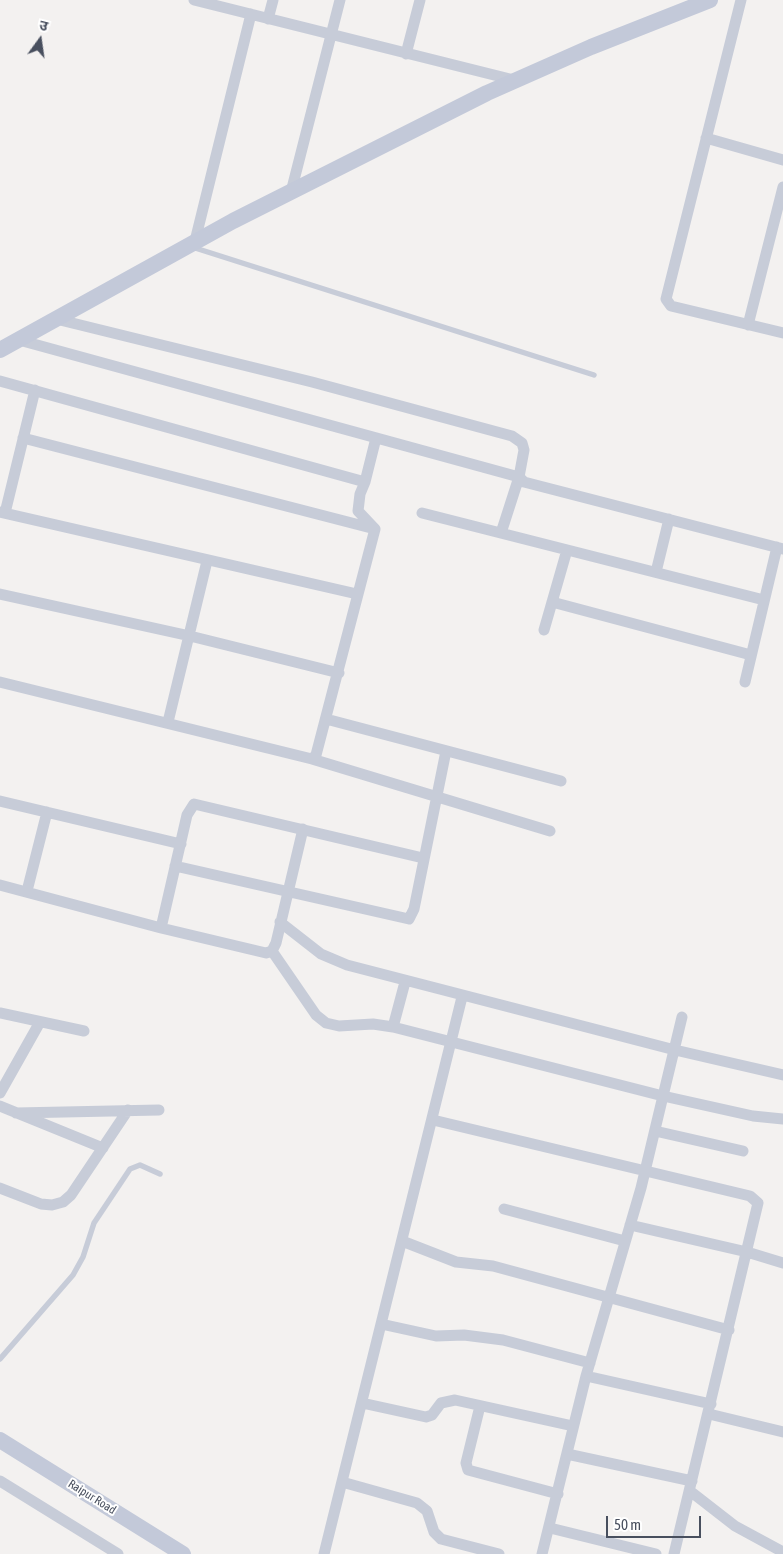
<!DOCTYPE html>
<meta charset="utf-8">
<style>
body{margin:0}
#map{position:relative;width:783px;height:1554px;overflow:hidden;background:#f3f1f0;font-family:"Asap Condensed","Noto Sans Devanagari",sans-serif}
canvas{display:block}
.north{position:absolute;left:15px;top:15px;width:50px;height:50px;-webkit-text-stroke:4px #fff;paint-order:stroke;rotate:14deg;font-size:14px;font-weight:700;line-height:20px;text-align:center;color:#484f5e}
.north::after{content:'';display:block;margin:auto;width:18px;height:22px;background:#484f5e;clip-path:polygon(50% 0,100% 100%,50% 72%,0 100%)}
.scale{position:absolute;left:606px;top:1516px;width:95px;height:22px;box-sizing:border-box;border:2px solid #484f5e;border-top:0;padding-left:6px;font-size:15px;line-height:18px;white-space:nowrap;color:#484f5e;-webkit-text-stroke:4px #fff;paint-order:stroke}
</style>
<div id="map">
<canvas width="783" height="1554"></canvas>
<div class="north">उ</div>
<div class="scale">50 m</div>
</div>
<script>
const c = document.querySelector('canvas').getContext('2d');
c.lineJoin = 'round';
const poly = rows => new Path2D(rows.map(r => 'M' + r).join(''));
function stroke(path, color, width, dash) { c.strokeStyle = color; c.lineWidth = width; c.lineCap = dash ? 'butt' : 'round'; c.setLineDash(dash || []); c.stroke(path); }
function label(font, color, halo, rows, align = 'center') {
  c.font = font + ' "Asap Condensed",sans-serif'; c.lineWidth = 4; c.setLineDash([]); c.textBaseline = 'middle'; c.strokeStyle = halo; c.fillStyle = color; for (const [text, x, y, turn = 0] of rows) {
    c.save(); c.translate(x, y); c.rotate((+turn || 0) * Math.PI / 180); c.textAlign = isNaN(turn) ? turn : align; if (halo) c.strokeText(text, 0, 0); c.fillText(text, 0, 0); c.restore();
  }
}
stroke(poly([
 [192,247,594,375],
 [0,1359,73,1275,83,1257,94,1223,130,1169,140,1165,160,1174]
]), '#c7ccd8', 5.5);
stroke(poly([
 [194,0,514,80],
 [741,0,666,299,671,306,783,333],
 [268,19,273,0],
 [406,54,420,0],
 [706,138,783,160],
 [291,192,340,0],
 [195,241,251,14],
 [56,319,312,382,512,436,522,443,524,450,519,477,524,482,783,549],
 [748,325,783,187],
 [19,340,519,477,501,533],
 [0,381,365,482,360,494,358,511,375,529,316,755,312,759,0,682],
 [23,438,375,529],
 [365,482,376,438],
 [0,512,357,594],
 [5,513,35,390],
 [422,513,764,600],
 [656,572,669,519],
 [0,594,190,636,339,673],
 [552,602,751,655],
 [544,630,567,550],
 [745,682,777,547],
 [326,719,561,781],
 [168,722,207,561],
 [312,759,550,831],
 [0,801,181,844],
 [175,866,409,919,414,909,446,751],
 [0,885,161,928,266,953,272,951,276,943,303,829],
 [27,891,47,812],
 [280,922,321,954,347,965,675,1050,783,1075],
 [161,928,187,815,194,804,423,858],
 [272,951,316,1015,326,1023,339,1026,373,1024,393,1027,663,1096,682,1017],
 [0,1013,84,1031],
 [393,1027,405,982],
 [0,1093,40,1022],
 [0,1106,103,1148],
 [16,1113,159,1110],
 [433,1120,750,1196,758,1203,674,1554],
 [655,1131,743,1151],
 [0,1188,41,1204,52,1205,63,1202,71,1195,128,1110],
 [504,1209,625,1241],
 [630,1225,747,1252,783,1263],
 [402,1241,456,1262,493,1266,729,1330],
 [381,1324,436,1336,464,1335,503,1340,590,1363],
 [586,1376,711,1404],
 [362,1403,426,1417,432,1415,441,1403,455,1400,573,1426],
 [480,1406,466,1463,468,1470,558,1494],
 [709,1414,783,1432],
 [567,1454,692,1481],
 [0,1481,118,1554],
 [342,1482,417,1503,427,1511,434,1532,441,1539,499,1554],
 [690,1491,735,1526,783,1552],
 [550,1528,656,1554],
 [324,1554,462,997],
 [542,1554,586,1376,641,1188,663,1096,753,1116,783,1119]
]), '#c7ccd8', 11);
stroke(poly([
 [0,350,233,221,487,93,591,47,710,0],
 [0,1440,183,1554]
]), '#c3c9d9', 16);
label('12px', '#484f5e', '#fff', [
 ["Raipur Road",92,1497,32]
]);
</script>
